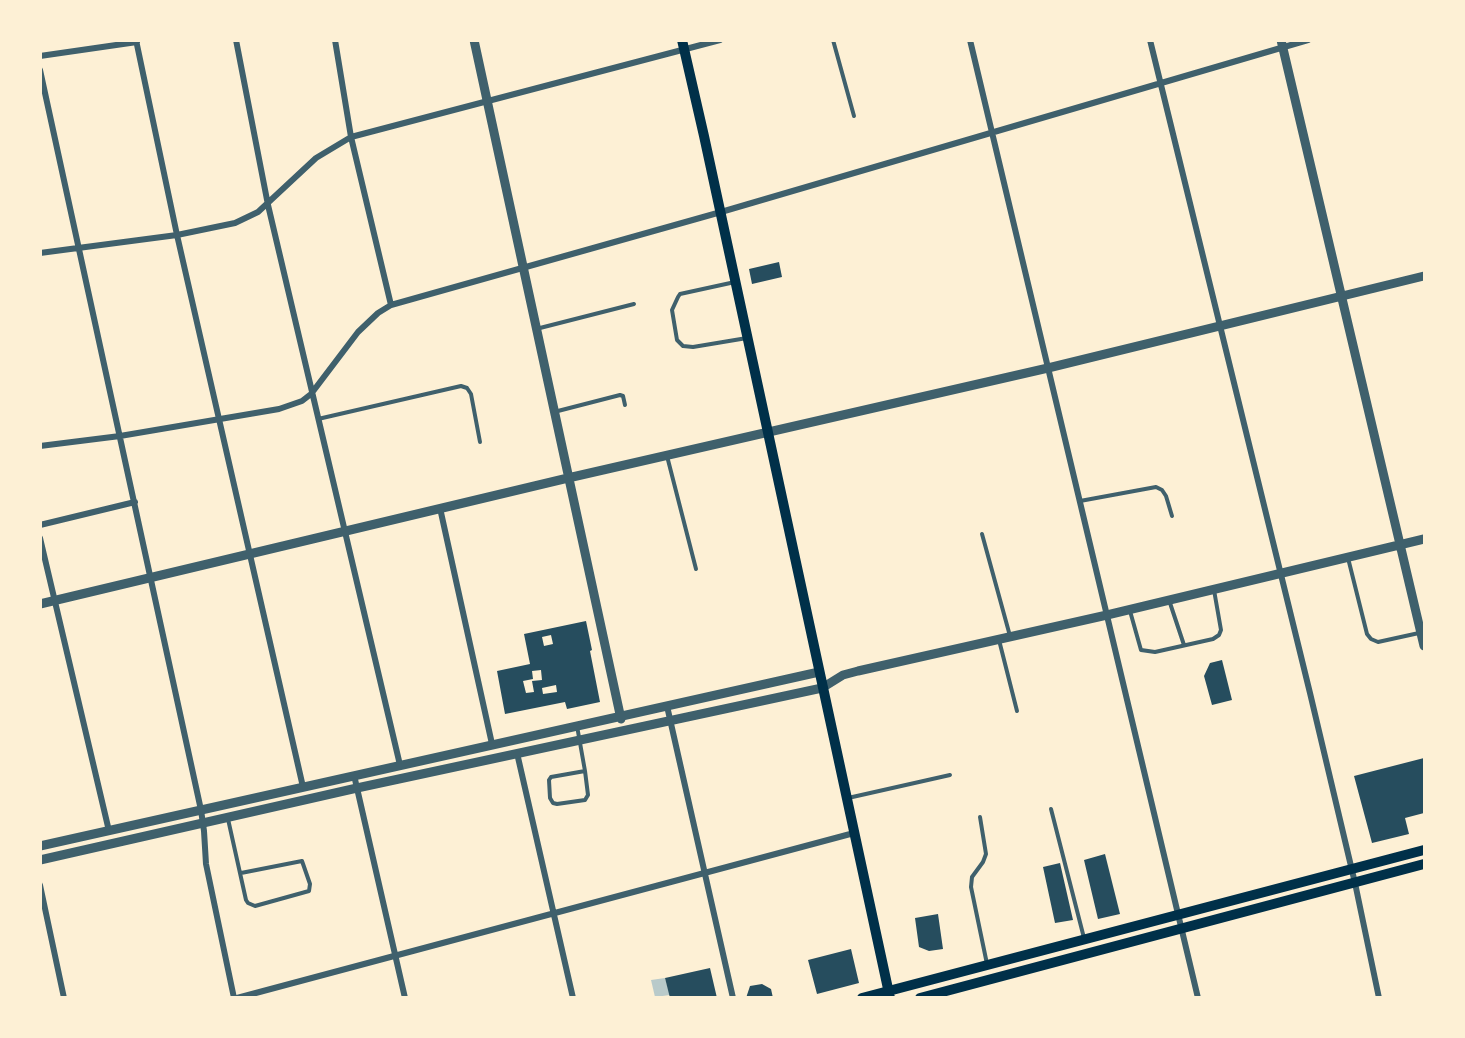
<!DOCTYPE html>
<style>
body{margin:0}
#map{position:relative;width:1465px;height:1038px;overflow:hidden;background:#fdf0d5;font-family:"PT Sans Narrow",sans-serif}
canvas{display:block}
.frame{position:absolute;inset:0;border:42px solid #fdf0d5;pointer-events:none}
</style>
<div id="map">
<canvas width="1465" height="1038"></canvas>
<div class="frame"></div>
</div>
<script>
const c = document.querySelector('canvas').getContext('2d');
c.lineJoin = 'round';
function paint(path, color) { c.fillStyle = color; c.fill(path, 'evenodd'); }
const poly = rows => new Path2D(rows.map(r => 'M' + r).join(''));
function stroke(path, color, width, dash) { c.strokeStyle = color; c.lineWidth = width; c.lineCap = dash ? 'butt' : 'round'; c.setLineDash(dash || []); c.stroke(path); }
paint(poly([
 [665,978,670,995,655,997,651,980]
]), '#b9caca');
paint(poly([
 [779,262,782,277,752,284,749,269],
 [586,621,592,650,590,651,600,702,567,709,565,702,505,714,497,671,530,664,524,634],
 [551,635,553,644,544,646,542,637],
 [541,670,542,680,532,681,534,692,526,693,523,681,533,679,532,671],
 [556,685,557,692,543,694,542,688],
 [1222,660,1232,700,1212,705,1204,676,1210,663],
 [1424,758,1424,813,1405,818,1409,834,1372,843,1354,776],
 [1105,854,1120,914,1098,919,1084,860],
 [1060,863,1073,920,1055,923,1043,867],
 [938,914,943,949,929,951,919,947,915,918],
 [851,949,859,983,817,994,808,960],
 [710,968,717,998,670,998,665,978],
 [762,984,771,989,773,998,746,998,750,986]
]), '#264d5e');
stroke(poly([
 [833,40,854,116],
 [735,282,680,294,678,297,672,310,677,340,683,346,693,347,747,338],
 [536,329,634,304],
 [554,412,620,395,623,396,625,405],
 [318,419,461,386,467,388,471,394,480,442],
 [667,456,696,569],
 [1080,501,1156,487,1162,490,1166,496,1172,516],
 [982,534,1010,636],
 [1348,558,1367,634,1371,639,1378,642,1419,633],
 [1169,600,1184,645],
 [1130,611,1141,650,1155,652,1213,639,1219,635,1221,630,1214,590],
 [999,640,1017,711],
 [577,726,585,771,588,795,585,800,557,804,553,803,550,798,549,780,551,777,585,771],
 [848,798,950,775],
 [1051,809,1084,938],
 [980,817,986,854,983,862,972,877,971,887,987,964],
 [228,819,246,900,248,903,255,906,309,891,310,884,302,861,241,873]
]), '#3f606c', 4);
stroke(poly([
 [136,40,177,235,303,787],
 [236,40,268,205,400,765],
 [335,40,351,137,391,305],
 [970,40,1198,998],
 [1150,40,1310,693,1355,883,1379,998],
 [40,56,137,42],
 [40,70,201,810,204,831,206,864,234,998],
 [40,253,177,235,235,223,258,212,316,158,351,137,720,40],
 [40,446,120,436,279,409,302,401,311,394,358,332,378,313,391,305,721,212,1308,40],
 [440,508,492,744],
 [40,525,135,502],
 [40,538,109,831],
 [667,706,733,998],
 [517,753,573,998],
 [354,775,405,998],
 [40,885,64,998],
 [237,998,854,833]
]), '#3f606c', 6);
stroke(poly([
 [474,40,621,719],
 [1281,40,1424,646],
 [40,604,568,478,1048,368,1424,276],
 [40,846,819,672],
 [40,860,357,788,822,688,843,675,858,671,1107,615,1424,539]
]), '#3f606c', 9);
stroke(poly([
 [682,40,704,136,890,998],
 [862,998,1424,850],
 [920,998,1424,864]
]), '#003049', 10);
</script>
